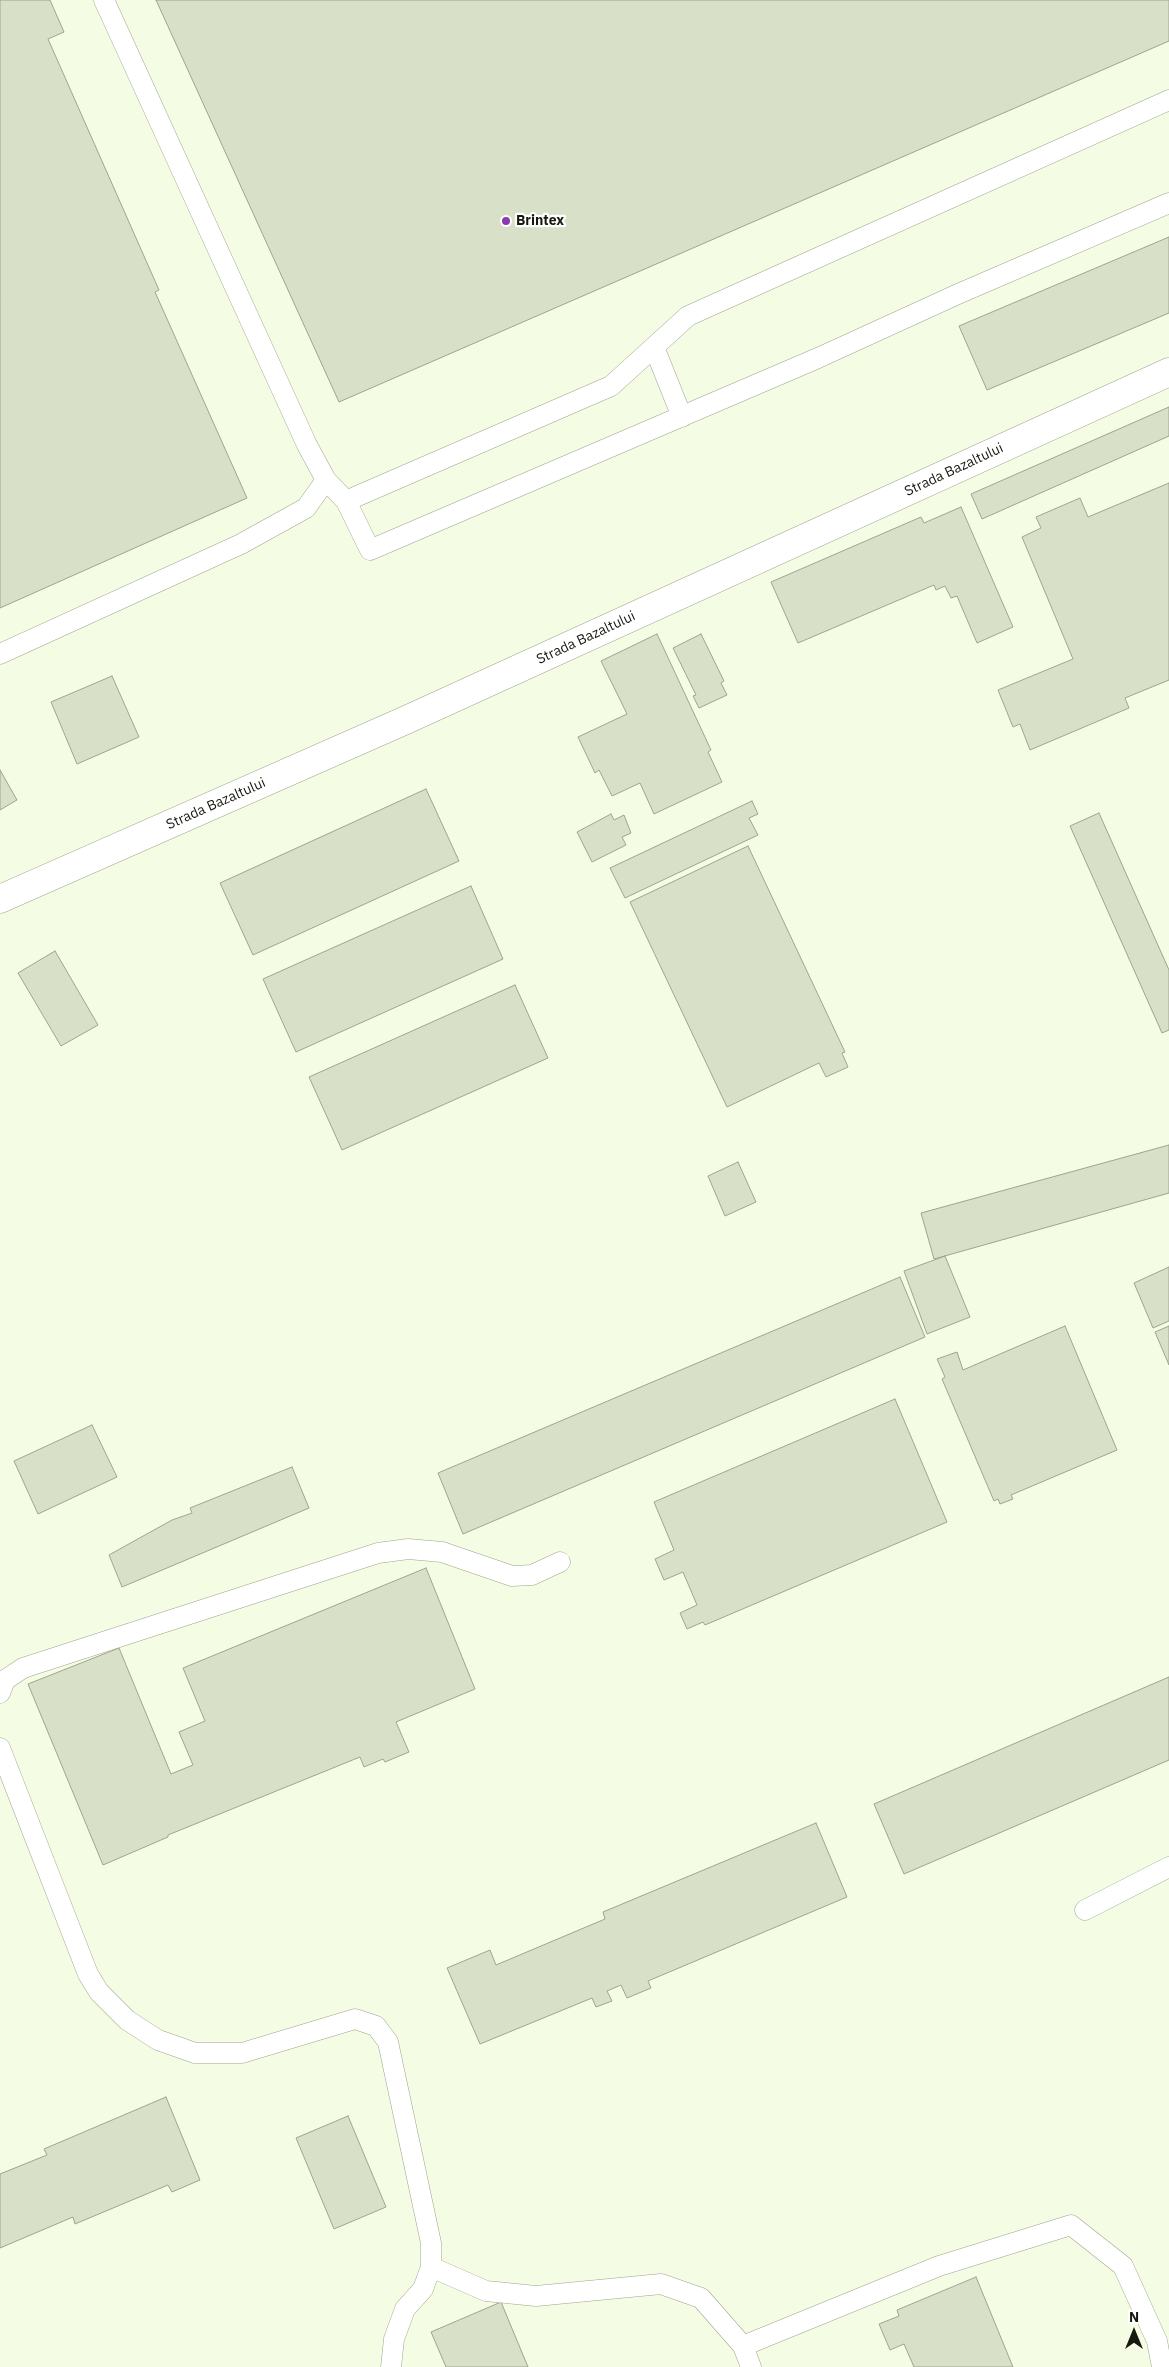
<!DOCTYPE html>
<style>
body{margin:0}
#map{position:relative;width:1169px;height:2367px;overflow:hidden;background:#f5fce4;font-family:"IBM Plex Sans",sans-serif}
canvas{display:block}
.north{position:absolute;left:1109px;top:2307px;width:50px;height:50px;-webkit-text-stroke:4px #fff;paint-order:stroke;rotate:0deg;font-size:14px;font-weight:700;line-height:20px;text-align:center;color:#171910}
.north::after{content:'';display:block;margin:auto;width:18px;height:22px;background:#171910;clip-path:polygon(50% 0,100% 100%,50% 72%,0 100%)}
</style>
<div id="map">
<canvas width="1169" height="2367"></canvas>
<div class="north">N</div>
</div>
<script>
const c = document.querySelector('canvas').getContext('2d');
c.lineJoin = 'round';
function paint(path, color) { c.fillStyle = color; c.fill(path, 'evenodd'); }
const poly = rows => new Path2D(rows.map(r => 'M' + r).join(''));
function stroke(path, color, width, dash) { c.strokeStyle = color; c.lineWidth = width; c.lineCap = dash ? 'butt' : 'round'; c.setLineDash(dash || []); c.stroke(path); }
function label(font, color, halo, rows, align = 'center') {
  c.font = font + ' "IBM Plex Sans",sans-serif'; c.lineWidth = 4.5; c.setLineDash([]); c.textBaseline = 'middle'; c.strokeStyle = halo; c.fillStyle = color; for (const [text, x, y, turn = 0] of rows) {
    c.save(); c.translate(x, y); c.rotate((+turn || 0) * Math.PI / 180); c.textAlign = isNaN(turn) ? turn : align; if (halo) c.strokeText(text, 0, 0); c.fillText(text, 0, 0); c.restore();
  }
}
const building = poly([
 [0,0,50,0,64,32,48,39,159,290,155,292,247,498,0,608,0,0],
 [156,0,1169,0,1169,41,339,402,156,0],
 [1169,237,1169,313,987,390,959,326,1169,237],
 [1169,407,1169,436,982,519,971,494,1169,407],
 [1169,483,1169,680,1125,698,1129,708,1030,750,1020,724,1013,727,998,690,1073,659,1022,537,1041,528,1036,517,1080,498,1088,517,1169,483],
 [961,507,1013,627,977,643,957,596,951,598,945,586,936,590,934,585,798,643,771,582,921,517,924,523,961,507],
 [657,634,711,750,708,752,722,782,654,814,640,783,612,796,599,770,595,773,578,737,627,714,601,661,657,634],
 [701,634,724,681,721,683,727,695,699,708,693,696,696,695,673,648,701,634],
 [112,676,139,737,77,764,51,702,112,676],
 [0,770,17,800,0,810,0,770],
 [426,789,459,861,253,955,220,883,426,789],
 [752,801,758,814,749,818,758,835,625,898,610,868,752,801],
 [1099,813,1169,970,1169,1030,1162,1033,1070,826,1099,813],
 [611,814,614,820,624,815,631,833,622,837,626,845,592,862,577,832,611,814],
 [748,846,845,1052,842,1053,848,1067,826,1077,819,1063,727,1107,630,902,748,846],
 [471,886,503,959,296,1052,263,979,471,886],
 [55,951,98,1025,61,1046,18,973,55,951],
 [515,985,548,1058,342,1150,309,1077,515,985],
 [1169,1145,1169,1193,934,1259,921,1213,1169,1145],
 [738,1162,756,1202,725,1216,708,1176,738,1162],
 [945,1256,970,1317,927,1334,904,1271,945,1256],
 [1169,1267,1169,1321,1153,1328,1134,1283,1169,1267],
 [900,1277,925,1337,463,1534,438,1473,900,1277],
 [1065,1326,1117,1450,1011,1495,1013,1499,1000,1504,998,1499,994,1501,942,1379,945,1377,937,1359,957,1352,963,1370,1065,1326],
 [1169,1326,1169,1365,1155,1332,1169,1326],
 [895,1399,947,1522,705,1625,703,1622,687,1629,680,1613,697,1605,683,1572,664,1580,655,1559,674,1550,654,1502,895,1399],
 [92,1425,117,1477,38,1514,14,1461,92,1425],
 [292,1467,309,1508,122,1587,109,1555,172,1520,192,1513,190,1508,292,1467],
 [426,1568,475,1689,396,1722,409,1752,385,1762,383,1759,364,1767,360,1757,168,1835,168,1837,103,1865,28,1684,119,1648,171,1774,193,1765,179,1732,205,1721,183,1668,426,1568],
 [1169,1677,1169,1760,904,1874,874,1804,1169,1677],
 [816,1823,847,1897,648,1981,651,1988,627,1998,621,1985,607,1991,612,2001,596,2007,592,1998,480,2044,447,1968,490,1950,496,1965,605,1919,603,1912,816,1823],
 [166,2097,200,2180,172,2192,168,2185,75,2224,73,2217,0,2248,0,2174,47,2155,44,2149,166,2097],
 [348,2116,386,2207,334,2229,296,2138,348,2116],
 [976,2277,1013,2367,914,2367,904,2344,890,2350,879,2324,899,2316,897,2310,976,2277],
 [501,2302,528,2367,446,2367,431,2332,501,2302]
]);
paint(building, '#d9e0c8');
stroke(building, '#9ea48e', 1);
const service = poly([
 [104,0,307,445,326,480,346,501,611,386,688,316,1169,100],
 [654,347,682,417],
 [346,501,370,550,818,358,958,294,1169,203],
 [0,654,241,544,306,508,326,480],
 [0,1693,5,1680,23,1668,378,1553,408,1549,442,1552,512,1576,532,1575,560,1562],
 [0,1748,88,1974,99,1992,127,2020,158,2040,195,2053,242,2053,355,2019,376,2026,388,2042,431,2243,431,2267,423,2289,405,2309,394,2339,391,2367],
 [1085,1910,1169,1867],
 [431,2267,486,2291,536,2296,661,2284,701,2298,743,2346,751,2367],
 [743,2346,939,2266,1071,2225,1123,2266,1157,2341,1162,2367]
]);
const minor = poly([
 [0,899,406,720,1169,372]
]);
stroke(service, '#9ea58e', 21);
stroke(minor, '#9ea58e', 29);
stroke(service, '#fff', 20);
stroke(minor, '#fff', 28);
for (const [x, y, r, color] of [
 [506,221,5,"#883bac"]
]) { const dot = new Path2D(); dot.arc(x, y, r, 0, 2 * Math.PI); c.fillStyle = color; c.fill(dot); stroke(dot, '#fff', 2); }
label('bold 14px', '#171910', '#fff', [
 ["Brintex",516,221]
], 'left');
label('14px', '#171910', '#fff', [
 ["Strada Bazaltului",954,470,-25],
 ["Strada Bazaltului",586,638,-25],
 ["Strada Bazaltului",216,804,-24]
]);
</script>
